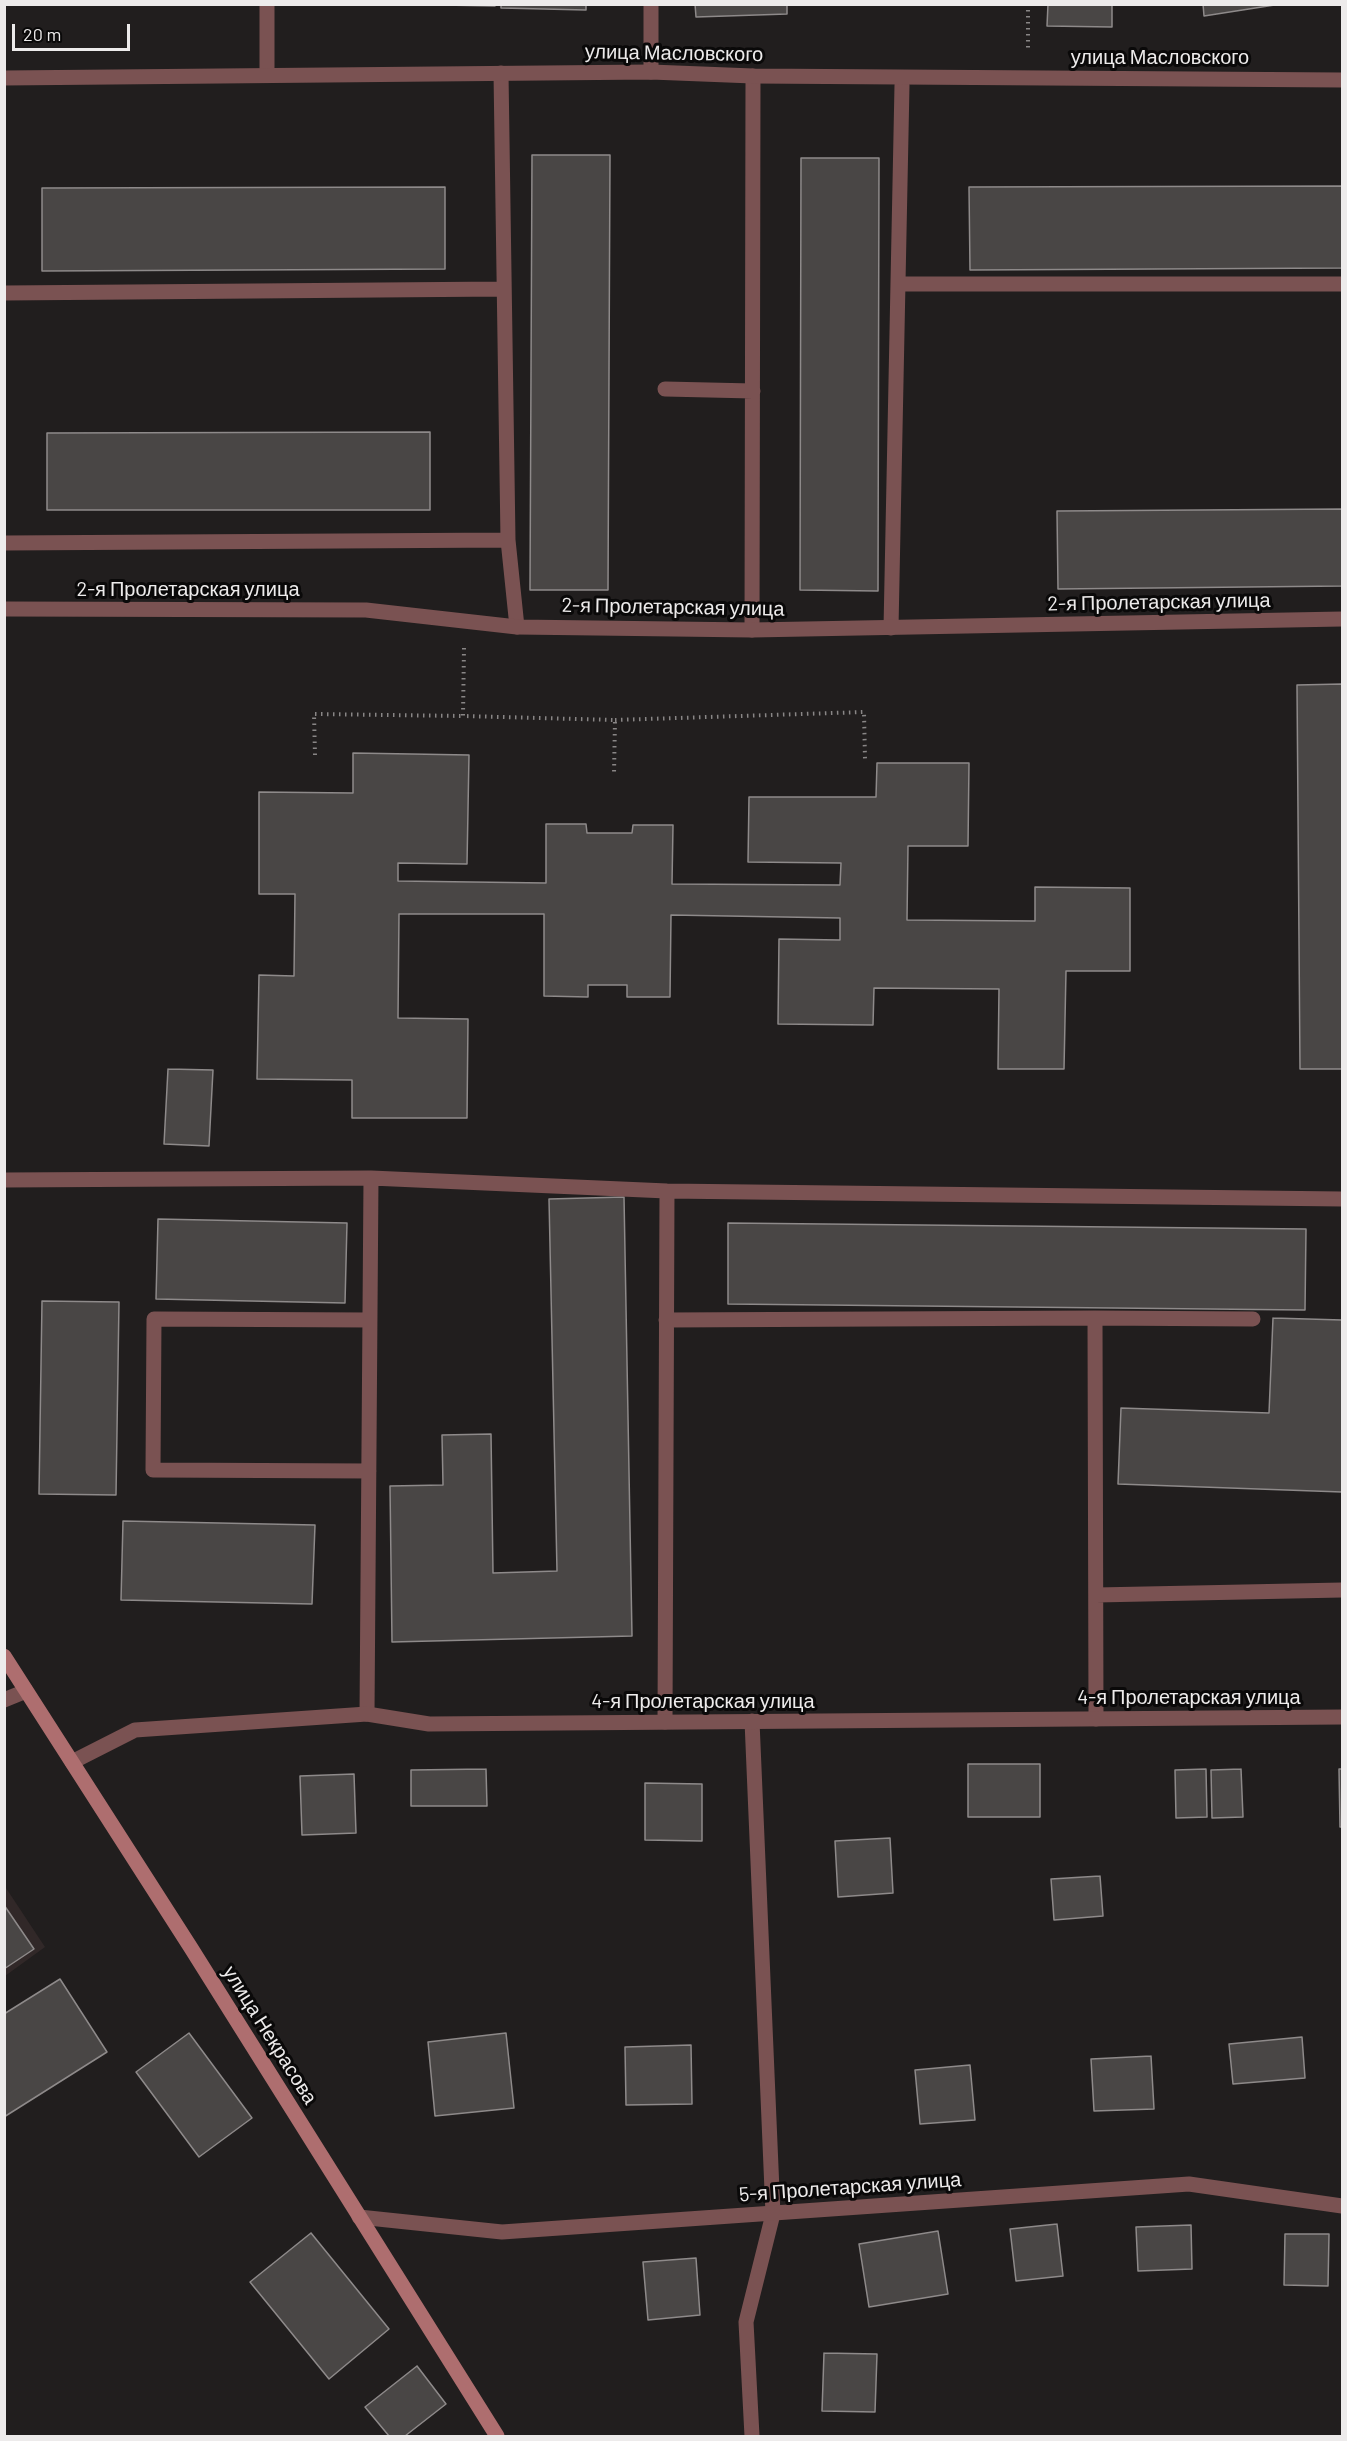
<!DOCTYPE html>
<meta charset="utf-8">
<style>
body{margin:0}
#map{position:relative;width:1347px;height:2441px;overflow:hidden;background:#211e1e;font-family:Barlow,sans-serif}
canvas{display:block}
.frame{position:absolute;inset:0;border:6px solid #edebeb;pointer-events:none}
.scale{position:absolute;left:12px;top:24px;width:118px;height:27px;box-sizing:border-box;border:3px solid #edebeb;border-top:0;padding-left:8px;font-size:18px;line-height:21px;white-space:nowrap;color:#edebeb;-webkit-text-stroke:4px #0a0909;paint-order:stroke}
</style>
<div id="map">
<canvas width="1347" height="2441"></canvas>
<div class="frame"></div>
<div class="scale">20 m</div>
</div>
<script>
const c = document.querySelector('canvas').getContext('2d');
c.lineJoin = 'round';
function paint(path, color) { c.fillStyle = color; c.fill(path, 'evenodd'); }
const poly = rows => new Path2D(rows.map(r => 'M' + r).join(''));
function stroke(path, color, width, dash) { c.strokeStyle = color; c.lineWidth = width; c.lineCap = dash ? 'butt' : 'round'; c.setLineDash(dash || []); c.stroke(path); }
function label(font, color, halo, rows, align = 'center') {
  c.font = font + ' Barlow,sans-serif'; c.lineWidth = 6; c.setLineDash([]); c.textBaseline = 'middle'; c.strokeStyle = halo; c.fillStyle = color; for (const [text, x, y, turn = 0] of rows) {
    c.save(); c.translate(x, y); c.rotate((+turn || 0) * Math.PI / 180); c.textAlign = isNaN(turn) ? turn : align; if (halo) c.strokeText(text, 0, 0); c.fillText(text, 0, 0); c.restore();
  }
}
paint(poly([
 [4,1885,45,1947,5,1976,4,1976]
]), '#312828');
const building = poly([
 [390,4,495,4,495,6,390,4],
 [501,4,586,4,586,10,501,8,501,4],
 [695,4,787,4,787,14,696,17,695,4],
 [1048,4,1112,4,1112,27,1047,26,1048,4],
 [1203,4,1281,4,1204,16,1203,4],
 [532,155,610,155,608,590,530,590,532,155],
 [801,158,879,158,878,591,800,590,801,158],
 [1342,186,1342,268,970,270,969,187,1342,186],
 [445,187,445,269,42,271,42,188,445,187],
 [430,432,430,510,47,510,47,433,430,432],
 [1342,509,1342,586,1058,589,1057,511,1342,509],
 [1342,684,1342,1069,1300,1069,1297,685,1342,684],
 [353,753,469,755,467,864,398,863,398,881,546,883,546,824,586,824,587,833,632,833,633,825,673,825,672,884,840,885,841,863,748,862,749,797,876,797,877,763,969,763,968,846,908,846,907,920,1035,921,1035,887,1130,888,1130,971,1066,971,1064,1069,998,1069,999,989,874,988,873,1025,778,1024,779,939,840,940,840,918,671,915,670,997,627,997,627,985,588,985,588,997,544,996,544,914,399,914,398,1018,468,1019,467,1118,352,1118,352,1080,257,1079,259,975,294,976,295,894,259,894,259,792,353,793,353,753],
 [168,1069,213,1070,209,1146,164,1144,168,1069],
 [624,1197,632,1636,392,1642,390,1486,443,1485,442,1435,491,1434,493,1573,557,1571,549,1199,624,1197],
 [158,1219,347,1223,345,1303,156,1299,158,1219],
 [728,1223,1306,1229,1305,1310,728,1304,728,1223],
 [42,1301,119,1302,116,1495,39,1494,42,1301],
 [1273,1318,1342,1320,1342,1492,1118,1484,1121,1408,1269,1413,1273,1318],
 [123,1521,315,1525,312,1604,121,1600,123,1521],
 [968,1764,1040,1764,1040,1817,968,1817,968,1764],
 [486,1769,487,1806,411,1806,411,1770,486,1769],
 [1206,1769,1207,1817,1176,1818,1175,1770,1206,1769],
 [1241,1769,1243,1817,1212,1818,1211,1770,1241,1769],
 [1339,1769,1342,1769,1342,1827,1340,1827,1339,1769],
 [354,1774,356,1833,302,1835,300,1776,354,1774],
 [645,1783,702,1784,702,1841,645,1840,645,1783],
 [890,1838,893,1893,838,1897,835,1841,890,1838],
 [1100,1876,1103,1916,1054,1920,1051,1879,1100,1876],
 [4,1905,34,1949,4,1969,4,1905],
 [60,1979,107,2052,4,2117,4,2014,60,1979],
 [189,2033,252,2118,199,2157,136,2072,189,2033],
 [506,2033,514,2108,435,2116,428,2042,506,2033],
 [1302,2037,1305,2078,1233,2084,1229,2044,1302,2037],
 [691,2045,692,2104,626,2105,625,2047,691,2045],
 [1151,2056,1154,2109,1094,2111,1091,2059,1151,2056],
 [970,2065,975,2120,920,2124,915,2070,970,2065],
 [1057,2224,1063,2276,1016,2281,1010,2229,1057,2224],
 [1191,2225,1192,2269,1138,2271,1136,2227,1191,2225],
 [938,2231,948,2294,869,2307,859,2244,938,2231],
 [311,2233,389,2329,329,2379,250,2282,311,2233],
 [1285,2234,1329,2234,1328,2286,1284,2285,1285,2234],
 [696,2258,700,2315,648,2320,643,2262,696,2258],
 [824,2353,877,2354,875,2412,822,2411,824,2353],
 [417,2366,446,2404,405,2436,389,2436,365,2407,417,2366]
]);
paint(building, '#494645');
stroke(building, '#8e8a8a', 1.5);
stroke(poly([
 [1028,4,1028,52],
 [464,648,463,716,615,720,614,774],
 [615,720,864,712,865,759],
 [315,755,314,714,463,716]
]), '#898686', 4, [1.5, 4.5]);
stroke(poly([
 [651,4,651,72],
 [501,73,508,540,517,627],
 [267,75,267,4],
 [899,284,1342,284],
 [4,293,504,289],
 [665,389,753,391],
 [4,543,508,540],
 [891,628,902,85],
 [752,630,753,76],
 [4,1180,371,1178,667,1191,1342,1199],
 [1095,1318,1253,1319],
 [666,1320,1095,1318,1096,1719],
 [369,1471,153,1470,154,1319,370,1320],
 [1096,1595,1342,1590],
 [4,1700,26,1691],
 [367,1714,371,1178],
 [752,1721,773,2214,746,2322,752,2436],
 [665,1722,667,1191]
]), '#7a5252', 15);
stroke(poly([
 [4,78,651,72,753,76,1342,80],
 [4,609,366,610,517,627,752,630,1342,619],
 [72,1762,135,1730,367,1714,429,1724,1342,1717],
 [359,2217,502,2232,1189,2184,1342,2206]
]), '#7a5252', 15);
stroke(poly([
 [4,1656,191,1948,497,2436]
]), '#ae6e6f', 15);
label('20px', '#edebeb', '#0a0909', [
 ["улица Масловского",674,53,1],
 ["улица Масловского",1160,57],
 ["2-я Пролетарская улица",188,589],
 ["2-я Пролетарская улица",1159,602,-1],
 ["2-я Пролетарская улица",673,607,1],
 ["4-я Пролетарская улица",1189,1697],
 ["4-я Пролетарская улица",703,1701],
 ["улица Некрасова",270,2035,58],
 ["5-я Пролетарская улица",850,2187,-4]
]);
</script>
